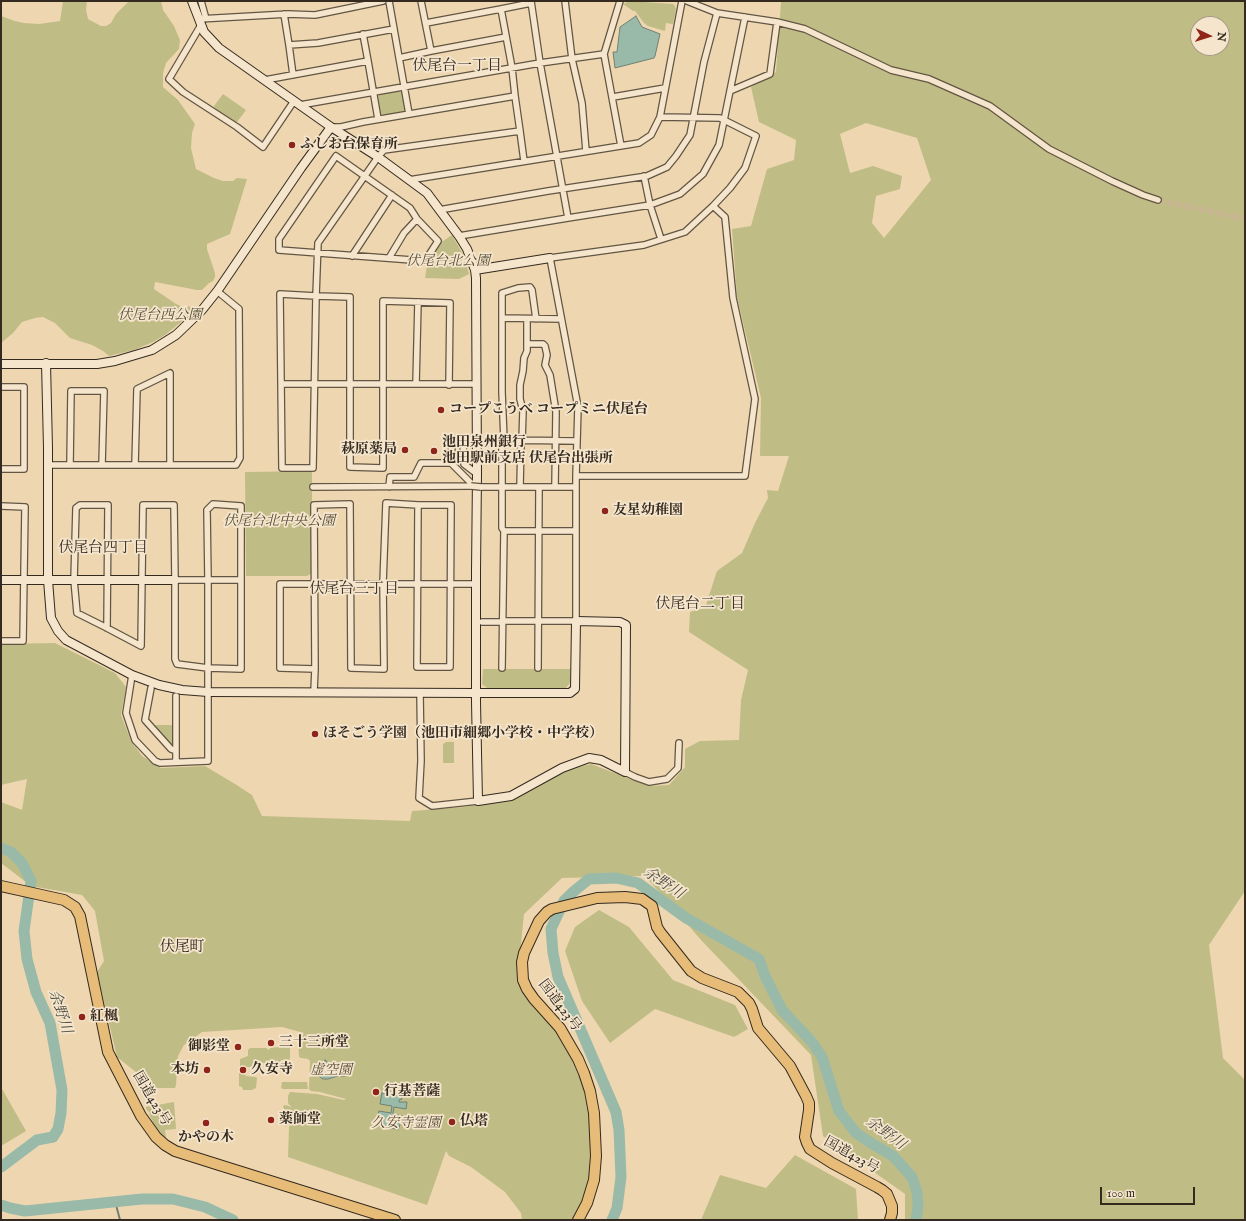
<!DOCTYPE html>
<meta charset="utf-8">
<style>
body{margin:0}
#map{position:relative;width:1246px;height:1221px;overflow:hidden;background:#eed7b0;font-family:"IM FELL English",serif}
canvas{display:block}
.frame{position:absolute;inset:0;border:2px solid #342a1f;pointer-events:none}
.north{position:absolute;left:1190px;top:16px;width:40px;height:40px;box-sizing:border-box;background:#f4e5cc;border:1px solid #a79a87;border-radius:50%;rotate:94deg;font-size:11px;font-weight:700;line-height:16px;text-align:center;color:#342a1f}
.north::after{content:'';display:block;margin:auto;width:14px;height:18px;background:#8f2418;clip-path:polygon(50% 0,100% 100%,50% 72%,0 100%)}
.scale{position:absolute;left:1100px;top:1187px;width:95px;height:18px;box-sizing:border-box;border:2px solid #342a1f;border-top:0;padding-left:5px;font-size:12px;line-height:14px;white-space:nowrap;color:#342a1f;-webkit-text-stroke:3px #f4e5cc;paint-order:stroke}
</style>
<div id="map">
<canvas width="1246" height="1221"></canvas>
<div class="frame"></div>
<div class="north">N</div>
<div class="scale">100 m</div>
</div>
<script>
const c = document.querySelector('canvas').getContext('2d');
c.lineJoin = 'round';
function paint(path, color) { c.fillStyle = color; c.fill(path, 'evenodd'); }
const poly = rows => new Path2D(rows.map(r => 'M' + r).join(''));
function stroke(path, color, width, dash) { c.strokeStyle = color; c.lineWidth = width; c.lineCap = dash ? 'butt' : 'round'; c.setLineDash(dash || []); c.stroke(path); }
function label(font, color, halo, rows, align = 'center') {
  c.font = font + ' "IM FELL English","Noto Serif JP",serif'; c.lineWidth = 3.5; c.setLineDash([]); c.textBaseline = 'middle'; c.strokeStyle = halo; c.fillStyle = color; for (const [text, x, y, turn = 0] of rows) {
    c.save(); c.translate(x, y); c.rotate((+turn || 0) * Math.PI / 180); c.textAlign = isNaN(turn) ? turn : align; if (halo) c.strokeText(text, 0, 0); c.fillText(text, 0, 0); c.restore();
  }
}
paint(poly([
 [63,1,87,1,86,10,88,19,101,26,106,26,111,23,116,14,129,1,161,1,163,10,174,26,180,40,179,49,166,63,163,73,163,87,178,100,195,124,192,133,191,148,196,169,214,178,223,181,233,181,237,178,247,179,230,234,207,244,207,249,215,273,215,277,213,281,209,283,202,290,197,290,155,282,154,289,176,304,184,307,197,306,181,322,165,335,153,342,134,350,109,356,103,351,92,345,70,338,55,323,43,317,35,318,22,322,13,333,1,343,1,16,15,21,24,23,39,24,60,21],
 [629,1,673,4,675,6,676,10,673,24,666,23,665,31,648,26,644,23,635,11,633,11,623,4],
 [778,1,1245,1,1245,891,1209,945,1223,1058,1245,1080,1245,1220,905,1220,905,1194,823,1136,811,1055,702,941,645,876,562,878,524,914,518,973,561,1039,571,1057,578,1073,584,1090,589,1113,591,1142,589,1177,587,1190,579,1209,572,1220,522,1220,521,1213,505,1192,471,1167,449,1156,446,1151,427,1205,288,1157,289,1127,291,1124,292,1118,290,1124,285,1127,285,1110,283,1107,284,1105,289,1106,292,1108,288,1103,288,1096,290,1092,317,1094,344,1100,346,1099,320,1092,311,1091,309,1089,310,1061,308,1059,301,1058,299,1057,298,1039,301,1035,304,1033,282,1027,202,1032,184,1045,178,1056,176,1085,175,1088,156,1088,117,1057,97,972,104,961,95,911,82,895,31,886,1,863,2,821,1,802,22,810,27,779,1,785,1,644,55,643,115,673,126,687,121,715,131,741,142,756,161,768,205,766,235,784,252,795,262,816,410,821,412,811,464,807,515,799,565,770,591,764,649,786,669,785,685,767,685,749,700,741,739,740,741,700,748,670,689,632,690,612,705,608,717,571,742,553,755,523,768,498,767,490,778,491,789,456,760,456,761,398,737,297,732,229,751,226,767,169,794,160,796,140,759,122,751,87,776,72,781,2],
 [1198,24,1222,24,1222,48,1198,48],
 [866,123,917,138,931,180,884,238,872,223,876,196,900,189,902,176,873,166,850,173,840,134],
 [399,91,402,92,405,110,403,112,383,115,380,113,378,98,379,95],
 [223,94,246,110,237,122,234,123,215,108,214,106],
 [452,235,464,256,469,274,459,279,425,278,428,260,440,243],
 [312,471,312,573,307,576,246,576,245,472],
 [483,669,570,669,570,683,566,688,487,688,482,684],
 [152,725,173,725,173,744,171,745],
 [446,742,454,742,454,763,443,763,443,744],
 [599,910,629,927,673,980,735,1005,748,1029,734,1037,655,1009,610,1043,582,1001,565,951,575,927],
 [289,1046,290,1047,290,1058,289,1060,281,1060,281,1066,279,1067,275,1067,267,1063,262,1063,251,1067,241,1067,240,1066,240,1059,248,1056,248,1050,250,1048,266,1048,269,1050,270,1048],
 [239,1073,244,1074,246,1076,256,1077,257,1078,256,1088,252,1090,243,1090,242,1087,239,1086],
 [282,1082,307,1082,308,1089,283,1089,281,1088],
 [1,1087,26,1131,1,1146],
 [174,1102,176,1129,165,1130,166,1138,161,1134,155,1126,149,1114,150,1113,146,1109,146,1107],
 [795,1155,856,1189,858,1220,701,1220,720,1175,766,1188]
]), '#c0bc86');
const water = poly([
 [636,16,642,27,660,34,655,56,654,58,615,68,613,52,617,52,620,27,636,16],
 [325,1060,333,1067,337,1067,343,1062,345,1067,345,1076,338,1076,328,1079,323,1079,320,1077,317,1072,317,1068,324,1067,325,1060],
 [382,1093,401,1096,402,1099,399,1100,399,1102,407,1102,406,1109,394,1107,393,1114,403,1116,398,1130,376,1123,379,1111,391,1113,392,1106,380,1104,382,1093]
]);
paint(water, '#99baa9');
stroke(water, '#718072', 1);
stroke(poly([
 [115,1201,120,1220]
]), '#718072', 2);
stroke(poly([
 [1,848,11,852,22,863,31,881,24,931,27,959,36,992,50,1023,62,1090,61,1113,58,1129,53,1137,37,1140,1,1167],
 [1,1205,10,1208,25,1211,142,1199,173,1199,205,1207,233,1220],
 [612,1220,617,1208,621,1177,619,1130,616,1112,558,977,553,953,551,929,564,901,573,892,589,879,616,878,638,883,686,918,759,959,765,976,782,1010,812,1042,822,1057,839,1111,856,1133,871,1143,893,1156,912,1177,917,1192,918,1207,916,1220]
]), '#99baa9', 11);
stroke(poly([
 [1158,200,1245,219]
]), '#c9b493', 5.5, [5.5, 3]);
const street = poly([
 [201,1,206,19],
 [389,1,409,114],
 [565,1,572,59,582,103,586,151],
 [687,1,717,13,777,22,805,29,891,70,929,79,990,106,1049,149,1112,181,1143,195,1158,200],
 [284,14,289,45,318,43,394,29],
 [199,19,288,14,315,15,383,1],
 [426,23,501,9],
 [201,25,169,79,183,92,237,127,263,147,294,101],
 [363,34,368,61],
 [289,45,293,75],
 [431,51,506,37],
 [604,54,621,146],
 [399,58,431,51,421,1],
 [265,80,368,61,378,119],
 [730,91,770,74,777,22],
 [515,96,512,68,501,9,531,3],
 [613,97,665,88],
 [300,105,540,63,604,54,620,1],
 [331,127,341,127,363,122,515,96,520,131,384,150,378,157,318,243,316,296,313,468,282,468,280,294,316,296,350,297,350,467,383,468,383,301,450,303,449,385],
 [520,131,524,161],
 [336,156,410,208,417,219,438,241,425,261,279,250,279,239,336,156],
 [644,176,650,205,661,239],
 [409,180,639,143,651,135,660,117,682,1],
 [439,210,548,191,647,176,667,167,676,156,690,135,704,62,717,13],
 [568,218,650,205,680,194,703,174,719,145,745,17],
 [459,236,568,218,540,63,531,1],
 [352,256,392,195],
 [389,258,404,233,417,219],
 [502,318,502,293,518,288,530,287,532,290,536,319],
 [561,319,502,318,502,392,504,440,577,441],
 [527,344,543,344,545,346,547,355,545,365,550,375,556,412,555,487],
 [281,384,476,384],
 [416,384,418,302],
 [1,387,24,387,24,469,1,469],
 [477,436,463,443,464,464,477,474],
 [522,441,523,411,520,399,520,385,523,371,524,358,527,351,527,319],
 [451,463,452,444,459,438],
 [48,465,236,465,240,458,239,309,217,291],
 [70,465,71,391,104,391,102,465],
 [135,465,137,389,170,373,170,465],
 [576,476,745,476,755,399,733,298,725,217,713,206],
 [313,487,471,486],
 [389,487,390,477,414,477,421,463,451,463,471,483],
 [481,487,572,487],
 [520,487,521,441],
 [1,506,25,507,23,641,1,641],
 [504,531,502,528,502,446,504,440],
 [482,622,500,622,503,621,576,621,576,476,578,407,550,258,644,245,685,232,713,206,730,188,745,168,756,136,720,118,660,117],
 [107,628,108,505,80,505,76,508,74,580,77,613,107,628,141,646,143,505,174,505,175,580],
 [502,668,504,531,576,531],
 [538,668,539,487],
 [315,669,280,668,280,584,476,584],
 [132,675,126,713,135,740,155,761,160,763,208,761,208,580,207,510,213,504,241,506,241,669,208,668,177,664,175,659,175,580,241,580],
 [151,688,145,720,171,749,176,751],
 [314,691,315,669,314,505,350,504,351,668,384,669,383,583,386,503,418,505,451,505,450,667,417,667,418,505],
 [420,693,421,761,419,798,432,806,478,801],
 [176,696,176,762],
 [625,772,635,777,649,782,667,779,678,768,679,743]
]);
const secondary = poly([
 [475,270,550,258],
 [46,363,48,448,48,580,51,618,58,631,66,640,132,675,159,685,182,690,208,692,476,693,570,693,575,689,576,621,620,622,626,625,625,772,601,760,589,758,562,768,511,796,478,801,476,702,476,571,477,474,476,278,475,270,467,249,459,236,427,193,378,157,331,127,219,48,204,32,192,1],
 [1,364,97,364,115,361,152,350,176,335,202,310,218,290,301,168,331,127],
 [1,580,175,580]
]);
const highway = poly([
 [1,886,64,900,75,907,80,916,108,1052,141,1116,156,1137,165,1145,175,1151,216,1164,395,1220],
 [578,1220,587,1203,594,1180,596,1156,594,1113,590,1091,584,1073,578,1059,560,1028,534,999,527,989,523,980,522,962,524,953,539,921,547,912,552,909,597,898,625,897,642,899,652,906,657,927,660,932,691,971,702,978,738,992,749,1003,752,1009,758,1028,790,1066,806,1096,809,1103,809,1110,805,1137,807,1143,810,1149,832,1163,877,1187,882,1190,887,1194,892,1206,892,1213,890,1220]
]);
stroke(street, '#625543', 8);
stroke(secondary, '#342a1f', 10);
stroke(highway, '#342a1f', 12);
stroke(street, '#f4e5cc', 5.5);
stroke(secondary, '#f4e5cc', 8);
stroke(highway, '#e7bc78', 10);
const streetBridge = poly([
 [471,486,481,487]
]);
stroke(streetBridge, '#625543', 8, []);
stroke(streetBridge, '#f4e5cc', 5.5);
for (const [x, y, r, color] of [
 [292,145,4,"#8f2418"],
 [441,410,4,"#8f2418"],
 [405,450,4,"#8f2418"],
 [434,451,4,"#8f2418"],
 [605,511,4,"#8f2418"],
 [315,734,4,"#8f2418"],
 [82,1017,4,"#8f2418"],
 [271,1043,4,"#8f2418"],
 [238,1047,4,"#8f2418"],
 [207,1070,4,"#8f2418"],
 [243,1070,4,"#8f2418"],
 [376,1092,4,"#8f2418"],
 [271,1120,4,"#8f2418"],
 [452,1122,4,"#8f2418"],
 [206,1123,4,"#8f2418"]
]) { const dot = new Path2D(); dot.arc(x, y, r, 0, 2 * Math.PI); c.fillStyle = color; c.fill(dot); stroke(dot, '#f4e5cc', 1.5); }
label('bold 14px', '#342a1f', '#f4e5cc', [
 ["ふしお台保育所",300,145],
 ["コープこうべ コープミニ伏尾台",449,410],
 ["池田泉州銀行",442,443],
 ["池田駅前支店 伏尾台出張所",442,459],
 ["萩原薬局",397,450,"right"],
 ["友星幼稚園",613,511],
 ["ほそごう学園（池田市細郷小学校・中学校）",323,734],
 ["紅楓",90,1017],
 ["三十三所堂",279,1043],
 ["御影堂",230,1047,"right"],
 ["本坊",199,1070,"right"],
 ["久安寺",251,1070],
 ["行基菩薩",384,1092],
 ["薬師堂",279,1120],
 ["仏塔",460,1122],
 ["かやの木",206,1138,"center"]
], 'left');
label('italic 14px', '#574e39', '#f4e5cc', [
 ["伏尾台北公園",448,262],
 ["伏尾台⻄公園",160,316],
 ["伏尾台北中央公園",279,522],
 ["虚空園",331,1071],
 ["久安寺霊園",406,1124]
]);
label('14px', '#342a1f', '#f4e5cc', [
 ["国道423号",559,1006,53],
 ["国道423号",151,1099,59],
 ["国道423号",851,1156,29]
]);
label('15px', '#342a1f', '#f4e5cc', [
 ["伏尾台一丁目",457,67],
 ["伏尾台四丁目",103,549],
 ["伏尾台三丁目",354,590],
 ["伏尾台二丁目",700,605],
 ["伏尾町",182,948]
]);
label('italic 15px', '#4d4e42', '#f4e5cc', [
 ["余野川",663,884,33],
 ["余野川",59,1012,72],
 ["余野川",885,1134,36]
]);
</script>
